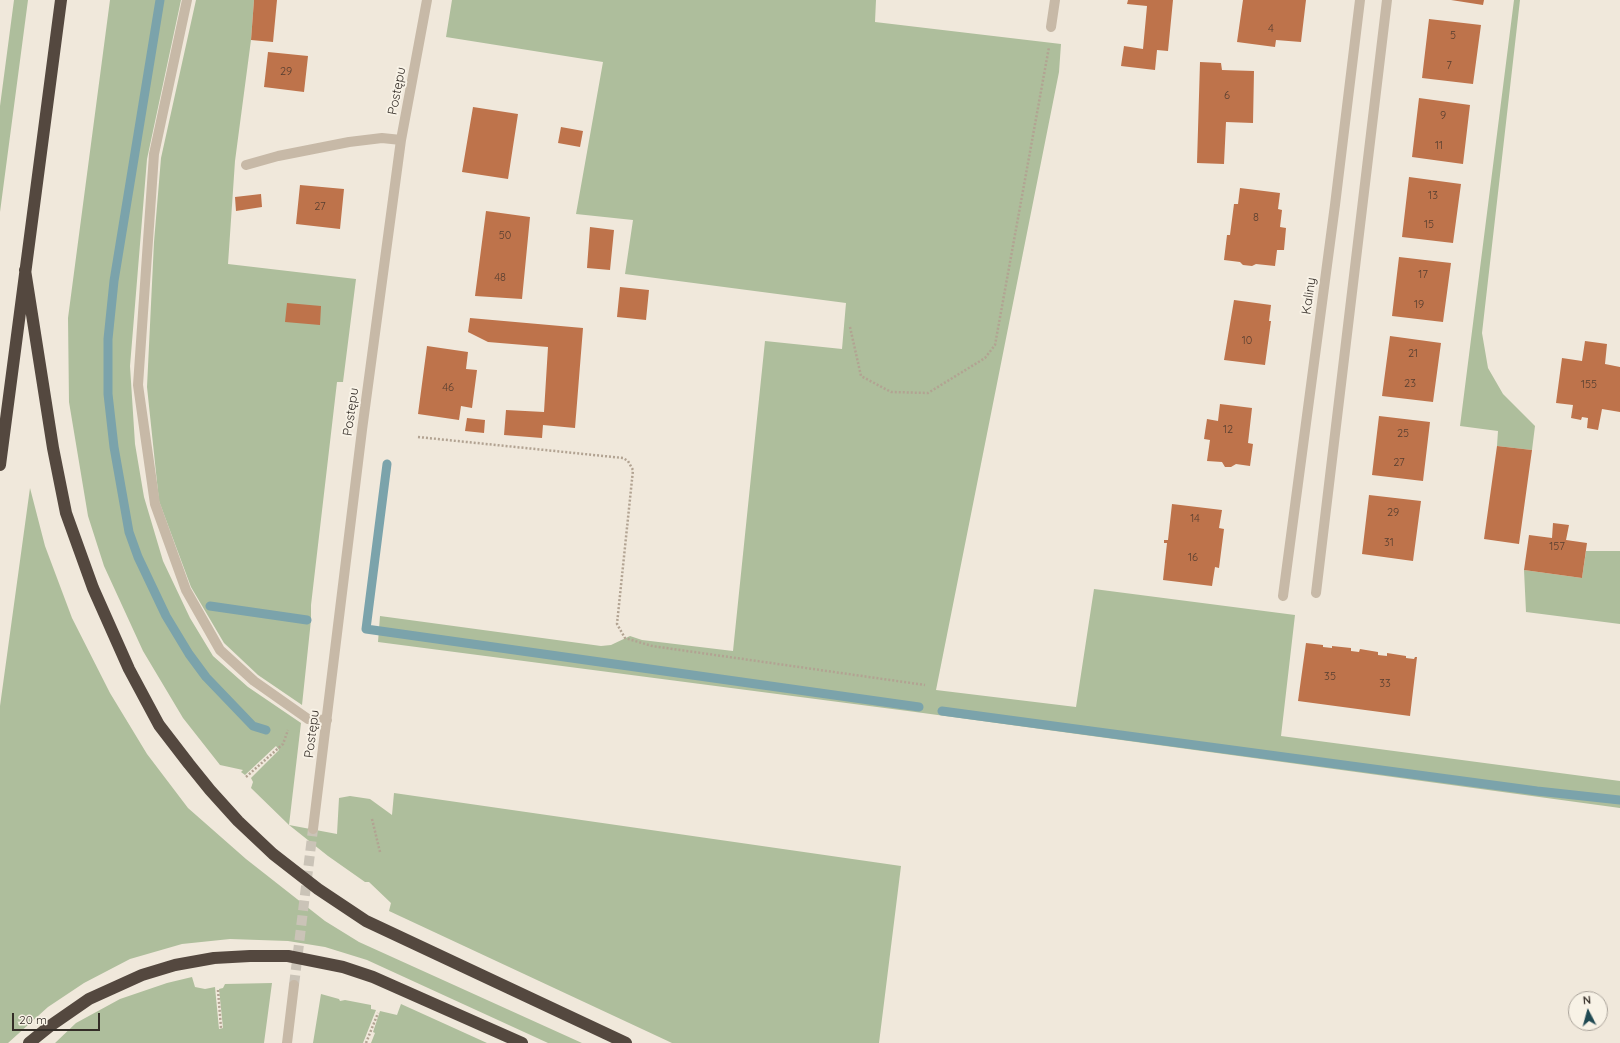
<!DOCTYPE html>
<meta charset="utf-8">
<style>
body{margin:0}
#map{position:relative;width:1620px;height:1043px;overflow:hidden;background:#f0e8db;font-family:Quicksand,sans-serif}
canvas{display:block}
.north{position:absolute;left:1568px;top:991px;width:40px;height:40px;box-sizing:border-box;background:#f8f2e6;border:1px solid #aaa39a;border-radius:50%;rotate:354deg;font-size:11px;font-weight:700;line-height:16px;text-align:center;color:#342d27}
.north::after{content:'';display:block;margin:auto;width:14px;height:18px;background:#204952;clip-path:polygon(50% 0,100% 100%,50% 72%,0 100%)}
.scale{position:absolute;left:12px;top:1013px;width:88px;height:18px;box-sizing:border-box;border:2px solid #342d27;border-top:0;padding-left:5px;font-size:12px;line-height:14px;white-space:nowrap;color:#342d27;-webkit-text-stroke:3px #f8f2e6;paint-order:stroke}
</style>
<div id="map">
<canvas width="1620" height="1043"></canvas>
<div class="north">N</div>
<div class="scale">20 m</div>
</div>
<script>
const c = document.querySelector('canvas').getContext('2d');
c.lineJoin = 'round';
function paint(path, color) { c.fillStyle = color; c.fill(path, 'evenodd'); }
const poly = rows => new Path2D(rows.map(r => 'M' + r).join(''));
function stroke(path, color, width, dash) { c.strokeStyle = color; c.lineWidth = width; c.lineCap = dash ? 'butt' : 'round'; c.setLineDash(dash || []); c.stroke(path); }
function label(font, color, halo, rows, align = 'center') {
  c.font = font + ' Quicksand,sans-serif'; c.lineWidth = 4; c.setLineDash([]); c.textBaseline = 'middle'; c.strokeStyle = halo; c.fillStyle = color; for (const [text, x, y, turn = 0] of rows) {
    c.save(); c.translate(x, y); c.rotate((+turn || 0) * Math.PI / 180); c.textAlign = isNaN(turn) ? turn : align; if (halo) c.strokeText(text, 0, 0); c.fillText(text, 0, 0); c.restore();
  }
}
paint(poly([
 [14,0,28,0,0,212,0,106],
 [110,0,181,0,147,159,130,366,135,444,144,497,163,561,190,618,213,656,248,687,301,723,289,825,337,834,339,798,350,796,370,799,392,815,394,793,901,866,879,1043,672,1043,389,911,391,903,369,882,365,882,328,856,289,825,251,788,253,782,251,778,279,750,276,746,245,775,241,772,243,770,220,765,183,718,143,651,104,566,88,516,69,402,68,318],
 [196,0,254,0,251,40,235,161,228,264,356,279,343,382,337,382,311,605,311,620,302,705,258,675,224,643,191,587,159,501,147,387,154,242,161,158],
 [452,0,876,0,875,22,1061,44,1059,72,936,690,1076,707,1094,589,1295,615,1281,736,1620,781,1620,808,923,713,378,642,380,616,601,646,611,645,630,636,642,640,733,651,765,341,842,349,846,303,625,274,633,220,576,214,603,62,446,37],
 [1514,0,1520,0,1482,333,1488,368,1503,394,1535,426,1532,450,1497,446,1498,431,1460,426],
 [30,488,45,546,72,618,110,693,147,754,188,808,246,859,325,921,359,942,582,1043,548,1043,367,960,325,947,288,941,230,939,182,944,130,959,84,983,48,1007,8,1043,0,1043,0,706],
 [1586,551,1620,551,1620,624,1526,612,1524,570,1582,578],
 [192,977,195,987,205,989,215,987,219,1029,223,1028,219,989,223,988,225,984,272,983,264,1043,55,1043,76,1023,120,999,167,983],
 [321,994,339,999,340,1001,345,1000,371,1005,371,1009,376,1010,363,1043,313,1043],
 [401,1004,487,1043,371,1043,375,1033,373,1032,380,1011,397,1015]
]), '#aebe9c');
stroke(poly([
 [160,0,114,281,108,339,108,394,114,447,129,532,138,557,166,616,189,654,206,677,253,726,266,730],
 [387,464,366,629,919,707],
 [210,606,307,620],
 [942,711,1537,791,1620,800]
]), '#7ba3ab', 9);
paint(poly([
 [254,0,277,0,273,42,251,40],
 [1128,0,1173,0,1168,51,1157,50,1155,70,1121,66,1124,46,1143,49,1147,6,1127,4],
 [1243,0,1306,0,1301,42,1276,40,1275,47,1237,42],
 [1451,0,1484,0,1483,5],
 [1429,19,1481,25,1473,84,1422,78],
 [268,52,308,56,304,92,264,87],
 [1200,62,1221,63,1222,70,1254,71,1253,123,1226,122,1224,164,1197,163],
 [1419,98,1470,105,1463,164,1412,157],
 [473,107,518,114,508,179,462,172],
 [561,127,583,131,580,147,558,143],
 [1409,177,1461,184,1453,243,1402,237],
 [300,185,344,189,340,229,296,224],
 [1240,188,1280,193,1278,209,1282,210,1280,227,1286,228,1284,250,1277,250,1275,266,1256,264,1252,266,1243,265,1240,262,1224,260,1227,235,1230,235,1234,204,1238,204],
 [261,194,262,207,236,211,235,197],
 [486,211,530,217,522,299,475,296],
 [590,227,614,230,610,270,587,268],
 [1399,257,1451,263,1443,322,1392,316],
 [620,287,649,290,646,320,617,317],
 [1234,300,1271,305,1269,321,1271,321,1265,365,1224,360],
 [287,303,321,306,320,325,285,322],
 [470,318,583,328,575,428,543,425,542,438,504,435,506,410,544,412,548,347,488,342,468,332],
 [1390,336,1441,343,1433,402,1382,396],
 [1585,341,1607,344,1605,364,1620,367,1620,412,1602,409,1598,430,1587,428,1588,418,1582,417,1581,420,1571,418,1573,405,1556,403,1562,358,1582,361],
 [427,346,468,352,466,369,477,370,472,408,461,406,459,420,418,414],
 [1220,404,1252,408,1248,443,1253,444,1250,466,1236,464,1231,467,1225,467,1222,462,1207,461,1210,440,1204,439,1207,419,1218,421],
 [1379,416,1430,422,1423,481,1372,475],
 [467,418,485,420,484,433,465,431],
 [1497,446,1532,450,1519,544,1484,539],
 [1369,495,1421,501,1413,561,1362,554],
 [1172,504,1222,510,1219,528,1224,529,1219,568,1215,567,1212,586,1163,580,1167,543,1164,543,1164,540,1168,540],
 [1553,523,1569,525,1566,540,1587,543,1582,578,1524,570,1529,535,1552,538],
 [1306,643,1323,645,1323,647,1332,648,1332,646,1351,648,1351,651,1359,652,1360,649,1378,652,1378,655,1387,656,1387,653,1406,656,1406,658,1414,659,1415,657,1417,657,1410,716,1298,701]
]), '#be734b');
stroke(poly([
 [294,985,313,829]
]), '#cac3b7', 10, [10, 5]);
stroke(poly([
 [850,327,861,376,891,392,928,393,985,358,995,345,1049,47],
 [418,437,623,458,628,461,633,470,617,624,625,638,652,646,925,685],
 [246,777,283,744,288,730],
 [372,819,380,852],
 [218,990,221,1028],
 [366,1043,378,1013]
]), '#b2a392', 2.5, [2, 2]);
stroke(poly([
 [187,0,154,154,138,385,155,504,186,590,220,650,254,681,308,719,327,720],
 [1051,27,1055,0],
 [246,165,278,156,349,142,382,138,401,140],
 [1316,593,1387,0],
 [1283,596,1335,205,1360,0],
 [313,829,362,430,401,140,427,0],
 [287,1043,294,985]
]), '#c7b9a7', 10);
stroke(poly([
 [25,270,53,448,66,513,93,588,129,669,159,725,189,764,210,790,238,821,273,854,318,889,366,921,626,1043],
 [0,465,61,0],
 [29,1043,50,1026,89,999,142,975,175,965,214,958,250,956,288,956,343,967,373,977,522,1043]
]), '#54483f', 12);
label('11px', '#563e30', null, [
 ["4",1271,29],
 ["5",1453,36],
 ["7",1449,66],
 ["29",286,72],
 ["6",1227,96],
 ["9",1443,116],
 ["11",1439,146],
 ["13",1433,196],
 ["27",320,207],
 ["8",1256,218],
 ["15",1429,225],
 ["50",505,236],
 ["17",1423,275],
 ["48",500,278],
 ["19",1419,305],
 ["10",1247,341],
 ["21",1413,354],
 ["23",1410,384],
 ["155",1589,385],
 ["46",448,388],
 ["12",1228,430],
 ["25",1403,434],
 ["27",1399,463],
 ["29",1393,513],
 ["14",1195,519],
 ["31",1389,543],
 ["157",1557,547],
 ["16",1193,558],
 ["35",1330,677],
 ["33",1385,684]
]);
label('13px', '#342d27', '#f8f2e6', [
 ["Postępu",397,91,-79],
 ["Kaliny",1309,296,-82],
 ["Postępu",351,412,-82],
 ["Postępu",312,734,-83]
]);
</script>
